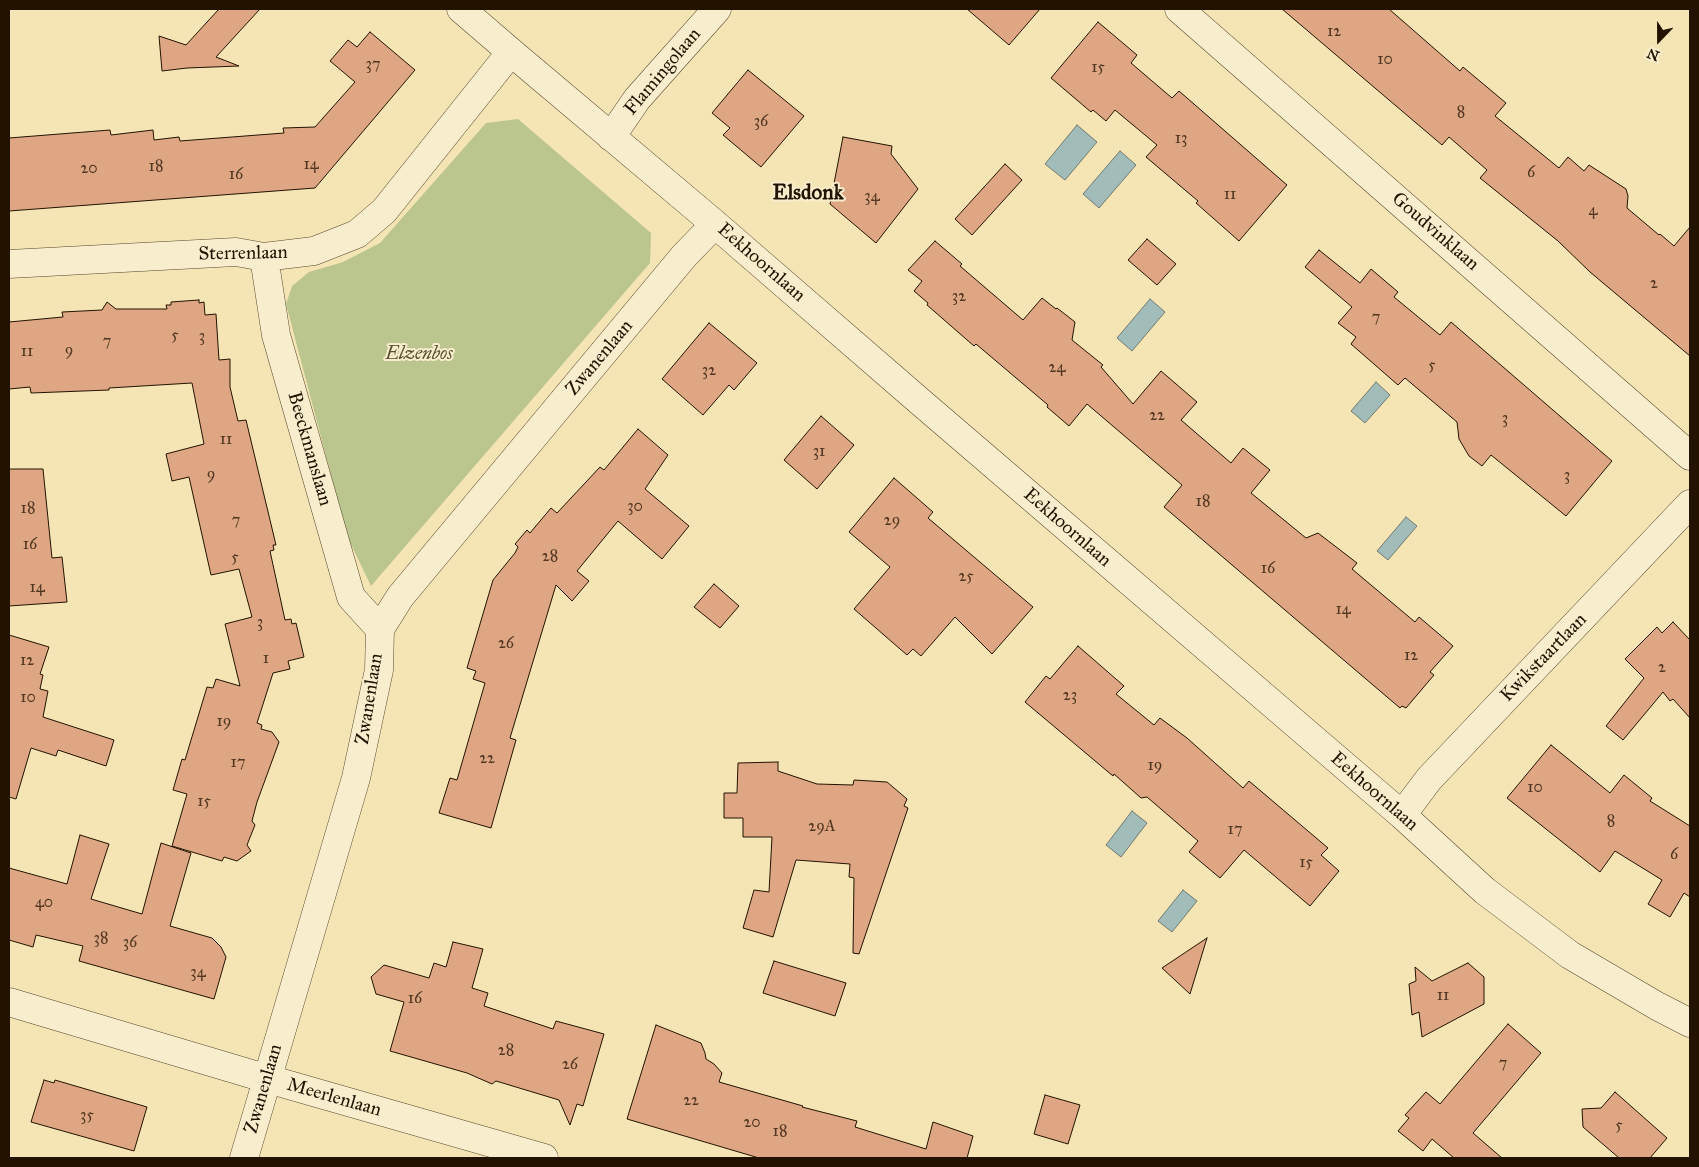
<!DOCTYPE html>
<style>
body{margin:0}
#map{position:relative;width:1699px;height:1167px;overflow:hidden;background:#f5e5b4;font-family:"IM FELL Great Primer",serif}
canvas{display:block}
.frame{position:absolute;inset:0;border:10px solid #221200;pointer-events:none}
.north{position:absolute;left:1634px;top:15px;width:50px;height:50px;-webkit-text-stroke:4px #f8eece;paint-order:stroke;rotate:202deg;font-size:14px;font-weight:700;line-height:20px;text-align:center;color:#221200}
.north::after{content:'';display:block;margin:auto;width:18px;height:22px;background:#221200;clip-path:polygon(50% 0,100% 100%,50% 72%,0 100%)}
</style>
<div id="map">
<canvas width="1699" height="1167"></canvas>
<div class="frame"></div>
<div class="north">N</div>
</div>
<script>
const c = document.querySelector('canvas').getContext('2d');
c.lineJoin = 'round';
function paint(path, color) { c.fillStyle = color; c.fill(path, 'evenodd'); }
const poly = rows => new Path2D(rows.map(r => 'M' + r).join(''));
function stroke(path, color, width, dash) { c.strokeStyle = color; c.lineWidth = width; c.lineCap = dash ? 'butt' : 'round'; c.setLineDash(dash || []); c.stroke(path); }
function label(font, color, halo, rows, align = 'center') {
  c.font = font + ' "IM FELL Great Primer",serif'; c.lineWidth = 4; c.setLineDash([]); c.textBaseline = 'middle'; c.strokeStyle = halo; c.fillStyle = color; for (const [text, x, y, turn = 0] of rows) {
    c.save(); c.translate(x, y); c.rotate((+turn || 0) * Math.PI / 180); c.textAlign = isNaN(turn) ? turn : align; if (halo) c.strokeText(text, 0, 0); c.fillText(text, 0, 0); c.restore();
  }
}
paint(poly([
 [518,119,651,233,650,263,371,586,347,536,286,304,292,286,309,272,343,262,380,243,486,123]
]), '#bbc58e');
const water = poly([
 [1077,125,1097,142,1065,180,1045,164,1077,125],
 [1120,151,1136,165,1099,208,1083,194,1120,151],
 [1150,299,1165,312,1132,351,1117,338,1150,299],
 [1376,382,1390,395,1365,423,1351,411,1376,382],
 [1406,517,1417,526,1388,560,1377,551,1406,517],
 [1132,811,1147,823,1121,857,1106,845,1132,811],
 [1183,890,1197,901,1172,932,1158,921,1183,890]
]);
paint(water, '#a2bcb9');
stroke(water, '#6f786f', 1);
const building = poly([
 [219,9,260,9,216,57,239,66,187,68,162,71,159,36,186,45,219,9],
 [967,9,1040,9,1009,45,967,9],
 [1282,9,1389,9,1460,71,1463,67,1506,103,1495,116,1559,168,1568,157,1584,171,1589,165,1626,189,1628,196,1627,208,1659,235,1660,234,1674,246,1690,227,1690,356,1590,272,1558,241,1480,178,1487,170,1449,137,1442,145,1282,9],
 [1098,22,1137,55,1131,63,1172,98,1179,91,1287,185,1239,241,1196,203,1198,201,1146,157,1157,145,1115,110,1106,121,1093,110,1091,112,1051,78,1098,22],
 [370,32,415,70,315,188,9,211,9,138,110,130,111,135,153,130,154,140,179,137,180,141,284,133,283,128,315,127,355,82,330,61,348,40,357,47,370,32],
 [748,70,804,116,761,167,723,135,730,128,712,113,748,70],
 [843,137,892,146,891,154,918,189,876,243,830,204,843,137],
 [1005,164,1022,180,972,235,955,219,1005,164],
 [1147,239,1176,264,1157,285,1128,260,1147,239],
 [935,241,962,264,960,266,1023,320,1042,298,1056,309,1057,308,1075,322,1072,340,1103,365,1101,367,1133,404,1161,371,1197,402,1181,420,1231,463,1243,448,1270,470,1251,493,1306,538,1318,533,1357,563,1352,569,1415,622,1419,617,1453,646,1430,672,1434,675,1406,708,1402,706,1400,708,1164,507,1182,485,1087,404,1069,426,1047,407,1048,405,976,344,974,346,927,305,928,303,914,291,922,281,908,270,935,241],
 [1319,250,1360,283,1371,269,1398,292,1394,297,1440,335,1451,322,1612,461,1566,516,1491,455,1482,466,1469,456,1459,439,1457,422,1405,378,1398,385,1351,344,1356,337,1338,323,1352,307,1305,267,1319,250],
 [199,300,199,303,204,302,205,315,216,314,219,360,230,359,230,387,238,421,246,420,276,545,273,545,274,550,270,551,285,620,291,619,292,624,296,623,304,657,288,661,290,669,273,673,257,723,262,725,261,729,272,732,279,742,257,802,252,821,255,825,247,845,251,851,237,861,224,857,222,861,172,846,187,794,173,790,182,759,185,760,207,687,213,688,216,679,240,686,225,624,252,617,239,569,211,575,189,477,172,481,166,454,204,444,192,383,109,388,109,390,31,393,30,387,9,389,9,322,63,317,62,312,102,310,107,302,116,309,167,309,166,305,171,305,171,302,199,300],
 [709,323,757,363,734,390,729,385,703,415,662,379,709,323],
 [821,416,854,445,817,489,784,460,821,416],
 [638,429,668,455,645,489,689,526,662,559,618,521,577,571,589,581,572,601,556,585,510,738,516,740,491,828,439,813,450,778,457,780,485,683,473,679,476,671,467,668,493,580,515,553,518,547,515,544,527,530,530,533,551,508,557,513,600,467,604,470,638,429],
 [9,469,43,469,52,558,62,557,67,602,9,606,9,469],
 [894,478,933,512,928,518,1033,607,992,654,955,617,921,656,913,649,907,655,854,609,890,567,849,532,894,478],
 [714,584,739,606,720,628,694,607,714,584],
 [1673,622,1690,640,1690,718,1673,699,1670,701,1663,692,1623,740,1606,726,1644,678,1625,659,1657,627,1662,633,1673,622],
 [9,635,49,647,40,674,43,675,40,689,48,691,43,717,114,740,106,766,58,750,56,756,31,748,16,799,9,797,9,635],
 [1078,646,1124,686,1116,694,1154,725,1160,718,1187,738,1243,788,1249,781,1328,848,1321,855,1339,871,1310,906,1244,850,1220,878,1189,852,1198,841,1147,797,1141,798,1114,774,1113,776,1025,702,1046,676,1050,679,1078,646],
 [1551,745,1610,793,1624,775,1652,798,1650,801,1690,826,1690,897,1684,893,1670,917,1648,904,1662,880,1615,851,1600,872,1507,798,1551,745],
 [778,762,778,771,817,784,853,785,854,780,887,782,907,799,904,806,908,808,859,954,853,953,854,878,849,877,850,864,796,860,773,937,743,928,754,890,769,892,772,837,743,837,743,818,724,818,724,793,737,793,738,763,778,762],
 [80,835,109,844,91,899,142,914,161,843,191,853,170,926,212,938,221,947,226,957,214,999,79,961,83,946,36,935,33,947,9,940,9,868,67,884,80,835],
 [1207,938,1190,994,1162,968,1207,938],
 [453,942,483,949,472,988,488,993,484,1006,553,1029,556,1021,604,1034,583,1106,577,1104,570,1125,559,1100,496,1081,492,1084,467,1073,390,1051,404,1002,376,994,371,977,384,965,429,978,434,963,446,967,453,942],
 [774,961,846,983,835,1016,763,993,774,961],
 [1468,963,1484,977,1484,1004,1422,1037,1419,1012,1412,1015,1409,984,1416,981,1415,967,1432,981,1468,963],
 [1508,1024,1541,1053,1473,1133,1502,1158,1454,1158,1432,1139,1423,1151,1398,1131,1409,1118,1405,1115,1426,1092,1440,1104,1508,1024],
 [656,1025,701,1043,705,1053,706,1059,714,1064,722,1073,719,1082,803,1106,802,1107,857,1121,855,1127,926,1149,933,1122,973,1136,967,1158,759,1158,627,1119,656,1025],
 [44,1080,54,1083,55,1080,147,1107,134,1151,31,1122,44,1080],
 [1615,1092,1667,1138,1650,1158,1619,1158,1583,1127,1582,1109,1601,1108,1615,1092],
 [1045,1095,1080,1105,1068,1144,1034,1134,1045,1095]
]);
paint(building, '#dea683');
stroke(building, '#221200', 1);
const street = poly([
 [461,9,511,52,715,224,924,405,1402,815,1485,891,1570,955,1657,1006,1690,1023],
 [1179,9,1690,456],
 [611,137,637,99,717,9],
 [264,257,276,335,351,597,380,629],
 [9,264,236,252,264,257,314,251,357,234,384,211,511,52],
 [1402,815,1429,779,1690,504],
 [9,1002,268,1079,544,1158],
 [244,1158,356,778,379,670,380,629,400,597,684,256,715,224]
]);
stroke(street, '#57472d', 29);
stroke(street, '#f8eece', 28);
label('16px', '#513721', null, [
 ["12",1334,32],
 ["10",1385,60],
 ["37",373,65],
 ["15",1098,68],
 ["8",1461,113],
 ["36",761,122],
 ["13",1181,139],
 ["14",311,165],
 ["18",156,167],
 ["20",89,169],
 ["6",1531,173],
 ["16",236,175],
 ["11",1230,195],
 ["34",872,197],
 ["4",1593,211],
 ["2",1654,284],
 ["32",959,297],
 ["7",1376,318],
 ["5",175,336],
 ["3",202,337],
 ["7",107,342],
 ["9",69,351],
 ["11",27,352],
 ["5",1432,366],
 ["24",1057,368],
 ["32",709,371],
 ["22",1157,416],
 ["3",1505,419],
 ["11",226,440],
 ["31",819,452],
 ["9",211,475],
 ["3",1567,476],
 ["18",1203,502],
 ["30",635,507],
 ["18",28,509],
 ["7",236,521],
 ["29",892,521],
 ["16",30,545],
 ["28",550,557],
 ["5",235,558],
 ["16",1268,569],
 ["25",966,577],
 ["14",37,588],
 ["14",1343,610],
 ["3",260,623],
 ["26",506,644],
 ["12",1411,656],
 ["1",266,659],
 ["12",27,661],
 ["2",1662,668],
 ["23",1070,696],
 ["10",28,698],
 ["19",224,722],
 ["22",487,759],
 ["17",238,763],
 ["19",1155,766],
 ["10",1535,788],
 ["15",204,802],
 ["8",1611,822],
 ["29A",822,827],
 ["17",1235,830],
 ["6",1674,855],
 ["15",1306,863],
 ["40",44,903],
 ["38",101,939],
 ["36",130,943],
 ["34",198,973],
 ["11",1443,996],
 ["16",415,999],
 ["28",506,1051],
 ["7",1503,1064],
 ["26",570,1065],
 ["22",691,1101],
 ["35",87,1116],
 ["20",752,1123],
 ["5",1619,1126],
 ["18",780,1132]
]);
label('19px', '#221200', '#f8eece', [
 ["Flamingolaan",663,72,-50],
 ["Goudvinklaan",1435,232,41],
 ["Sterrenlaan",243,254,-1],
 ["Eekhoornlaan",761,263,41],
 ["Zwanenlaan",600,358,-50],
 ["Beeckmanslaan",309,449,74],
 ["Eekhoornlaan",1067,528,41],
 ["Kwikstaartlaan",1544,658,-46],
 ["Zwanenlaan",370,699,-81],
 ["Eekhoornlaan",1374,792,41],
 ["Zwanenlaan",264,1089,-74],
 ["Meerlenlaan",334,1098,16]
]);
label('italic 19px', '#585132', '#f8eece', [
 ["Elzenbos",419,354]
]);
label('bold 21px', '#221200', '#f8eece', [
 ["Elsdonk",808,194]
]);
</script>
